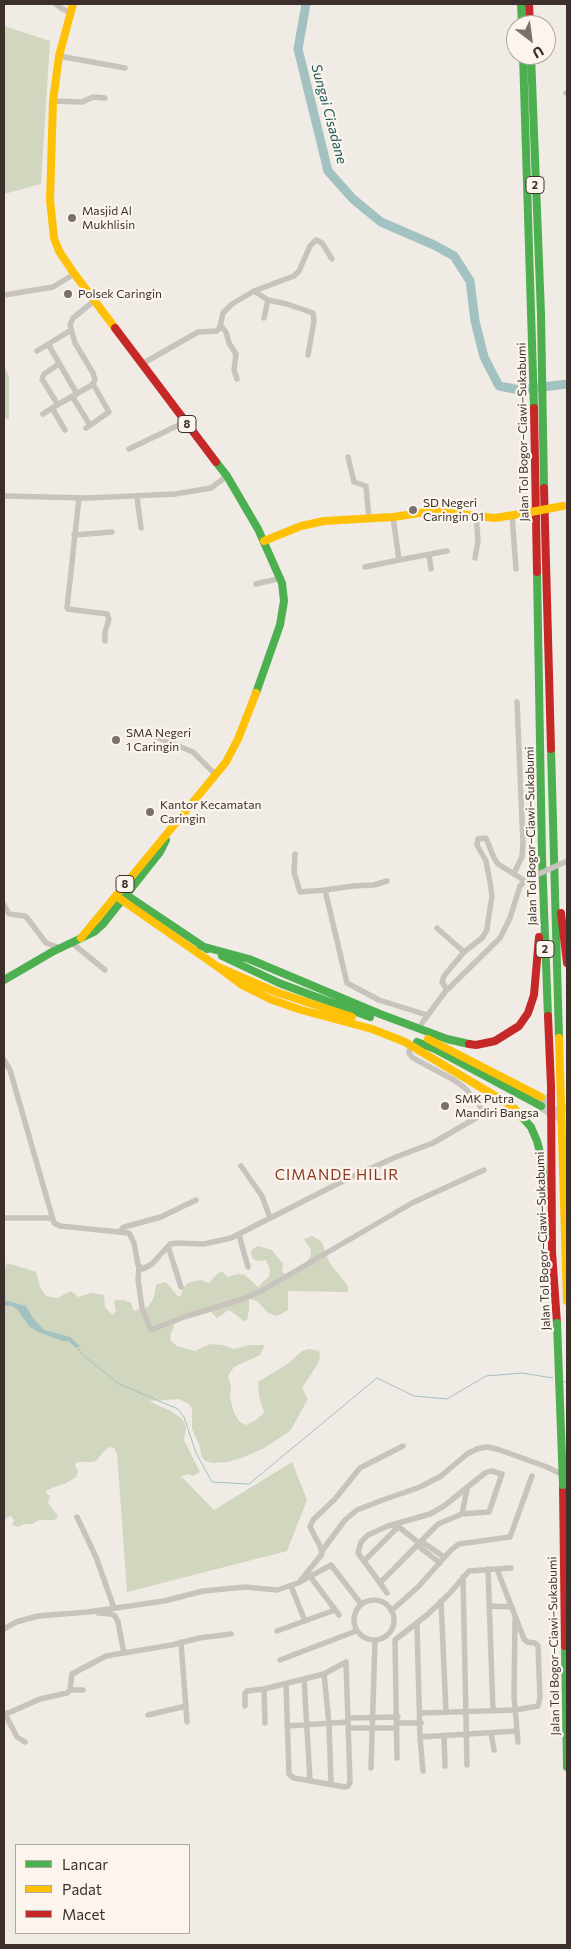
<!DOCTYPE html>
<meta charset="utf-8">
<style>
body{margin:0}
#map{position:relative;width:571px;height:1949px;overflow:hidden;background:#f0ebe5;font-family:Commissioner,sans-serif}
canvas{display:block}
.frame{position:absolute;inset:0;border:5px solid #3b302b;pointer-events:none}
.legend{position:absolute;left:15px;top:1844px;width:175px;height:90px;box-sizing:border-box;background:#fbf5ee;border:1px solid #aea6a0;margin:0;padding:6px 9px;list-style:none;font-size:15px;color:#3b302b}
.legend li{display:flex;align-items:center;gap:10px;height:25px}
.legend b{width:25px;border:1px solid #aea6a0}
.north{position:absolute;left:506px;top:15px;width:50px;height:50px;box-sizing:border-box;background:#fbf5ee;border:1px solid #aea6a0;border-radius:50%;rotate:150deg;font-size:14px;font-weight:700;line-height:20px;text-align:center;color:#3b302b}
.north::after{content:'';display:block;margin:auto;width:18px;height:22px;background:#7a716c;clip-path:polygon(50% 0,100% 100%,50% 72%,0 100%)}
</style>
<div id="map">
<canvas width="571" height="1949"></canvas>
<div class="frame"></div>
<ul class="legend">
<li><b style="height:6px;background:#4caf50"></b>Lancar</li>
<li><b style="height:6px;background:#ffc107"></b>Padat</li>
<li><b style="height:6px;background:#c62828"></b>Macet</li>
</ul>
<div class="north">U</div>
</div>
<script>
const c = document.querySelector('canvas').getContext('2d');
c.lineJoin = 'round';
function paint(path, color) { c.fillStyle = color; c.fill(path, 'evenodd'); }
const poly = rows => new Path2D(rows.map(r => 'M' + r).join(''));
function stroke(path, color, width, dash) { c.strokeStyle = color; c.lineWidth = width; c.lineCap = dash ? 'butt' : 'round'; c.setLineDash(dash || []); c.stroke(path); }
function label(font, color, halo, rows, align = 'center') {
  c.font = font + ' Commissioner,sans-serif'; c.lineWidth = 4.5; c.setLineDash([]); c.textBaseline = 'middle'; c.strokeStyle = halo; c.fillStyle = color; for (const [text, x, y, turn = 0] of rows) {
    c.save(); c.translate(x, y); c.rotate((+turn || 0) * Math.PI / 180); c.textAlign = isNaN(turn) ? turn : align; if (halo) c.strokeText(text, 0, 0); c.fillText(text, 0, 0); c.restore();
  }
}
paint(poly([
 [4,26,50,41,41,184,4,194],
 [4,365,9,377,9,419,4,419],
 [312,1236,322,1242,329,1262,348,1286,348,1292,290,1291,288,1292,288,1310,277,1316,268,1313,257,1301,251,1299,249,1300,249,1310,247,1320,244,1321,229,1310,217,1318,211,1312,199,1312,174,1321,174,1326,170,1336,171,1341,177,1346,195,1351,210,1344,223,1345,234,1349,250,1345,265,1345,260,1355,234,1367,228,1376,231,1386,230,1397,234,1413,240,1422,246,1425,256,1420,264,1413,259,1395,258,1382,286,1365,302,1351,309,1349,319,1351,320,1358,317,1365,302,1388,308,1399,290,1431,264,1448,244,1457,227,1462,213,1463,205,1461,202,1457,199,1444,192,1429,192,1409,189,1404,179,1399,148,1401,169,1410,181,1418,184,1422,186,1428,184,1440,200,1472,193,1476,188,1474,181,1476,214,1510,292,1462,307,1500,287,1551,127,1592,117,1453,114,1448,110,1447,103,1452,96,1461,90,1462,77,1462,75,1465,78,1471,76,1477,66,1483,47,1490,46,1493,50,1496,48,1503,58,1516,55,1520,39,1520,32,1524,24,1524,18,1527,12,1525,14,1520,11,1516,6,1518,4,1526,4,1269,7,1263,36,1272,40,1287,46,1296,57,1298,71,1291,78,1297,91,1293,104,1295,105,1307,112,1315,116,1311,114,1301,116,1300,124,1300,131,1303,134,1311,148,1307,154,1297,156,1285,164,1282,167,1283,178,1297,181,1295,183,1288,188,1283,200,1280,209,1283,217,1274,222,1271,227,1277,237,1274,245,1275,258,1287,269,1276,270,1270,266,1260,258,1261,253,1259,251,1253,252,1249,258,1246,272,1250,283,1264,282,1272,285,1274,306,1263,311,1255,311,1250,304,1239]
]), '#d1d6bf');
paint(poly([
 [4,1300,26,1306,33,1318,44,1330,70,1337,80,1346,76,1348,69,1341,62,1341,36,1331,29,1326,17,1309,12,1306,4,1306]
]), '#a1c2c1');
stroke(poly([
 [76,1346,82,1354,119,1384,178,1409,184,1417,196,1453,212,1482,249,1484,377,1378,414,1396,447,1399,486,1376,522,1373,553,1378],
 [564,1381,567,1384]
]), '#a1c2c1', 1);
stroke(poly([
 [306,4,298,49,328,171,353,199,381,222,434,245,454,256,470,281,475,321,484,357,499,386,520,390,567,384]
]), '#a1c2c1', 9);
stroke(poly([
 [544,1098,567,1111],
 [541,1106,567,1121]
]), '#ccc6c0', 10, [10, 5]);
stroke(poly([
 [56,4,61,8,71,13],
 [59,56,125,68],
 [566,93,567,93],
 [53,101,82,102,93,97,105,98],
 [254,291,268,300,287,304,313,313,314,321,308,355],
 [4,295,53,287,74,274],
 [264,318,268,300],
 [220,325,226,332,229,343,236,354,234,370,237,379],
 [48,344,77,394],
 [37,351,71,330],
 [142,364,198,332,217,331,220,327,223,313,232,304,254,291,294,276,299,271,310,246,316,240,322,243,332,259],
 [72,396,90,425],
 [58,405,42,379,44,374,59,364],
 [43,414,52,408],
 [86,428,109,412,93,384],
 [65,430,52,408,92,385,95,380,93,373,75,343,70,325,73,318,94,301],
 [129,449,185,422],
 [348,457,354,482,366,486,369,519],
 [4,496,88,498,175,494,211,488,227,476],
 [137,497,141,528],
 [79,498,67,608,68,609,107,614,109,619,105,632,105,641],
 [512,515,516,569],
 [74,535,112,532],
 [429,555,431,569],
 [475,558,478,541,476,515],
 [399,560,447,551],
 [365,567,399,560,393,517],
 [256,584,281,578],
 [146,733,193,752,216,775],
 [295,854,294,872,300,892,325,890],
 [514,873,522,857,523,844,517,702],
 [387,881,374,885,353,886,325,890,347,983,379,1000,427,1015],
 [4,905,9,914,25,916,28,919,46,943,60,948],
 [437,928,464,952],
 [72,943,105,970],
 [447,990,442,982,444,976,464,952,482,938,487,930,488,921,492,896,490,882,486,861,477,845,478,839,486,838,494,858,498,864,525,881],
 [422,1023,445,992,500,938,510,918,520,886,528,879],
 [4,1060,10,1070,54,1223,60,1226,129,1233,134,1243,138,1265,143,1269,152,1264,170,1244,177,1243,204,1244,231,1238,349,1178,396,1157,433,1143,481,1115,482,1110,478,1103,465,1088,454,1080,413,1058,409,1053,410,1048],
 [241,1166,262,1196,270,1218],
 [4,1218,52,1218],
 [119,1232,124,1227,161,1217,196,1200],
 [239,1235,248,1267],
 [168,1246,181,1287],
 [139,1267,138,1279,142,1308,151,1330,184,1317,243,1299,263,1290,412,1203,484,1170],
 [462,1514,467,1489],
 [77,1517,96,1557,114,1608],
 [395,1524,419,1543],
 [421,1541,444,1557],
 [417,1545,440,1563],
 [322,1551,345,1520,357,1510,380,1501,420,1487,441,1476,467,1454,477,1449,487,1447,497,1449,547,1467,563,1475],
 [364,1561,398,1527],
 [488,1569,493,1711],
 [310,1576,339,1615],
 [463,1577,467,1765],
 [301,1580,322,1554,320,1546,310,1527,313,1520,335,1499,360,1468,403,1446],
 [380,1583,438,1524,462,1514,489,1512,502,1474,491,1471,485,1473,444,1506,430,1514,388,1526,368,1535,361,1542,358,1553,380,1583,387,1593],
 [291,1586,305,1621],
 '354 1620a20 20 0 1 1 40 0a20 20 0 1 1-40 0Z',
 [441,1601,446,1712],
 [489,1606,512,1607],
 [391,1611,418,1587,451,1550,459,1544,510,1537,532,1476],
 [98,1613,111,1614,115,1616,118,1622,124,1653],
 [515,1620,514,1696,518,1742],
 [417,1624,420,1737,517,1731],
 [4,1629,16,1622,38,1616,88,1612,164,1601,203,1591,245,1587,277,1590,298,1583,331,1565,361,1604],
 [277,1631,335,1610],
 [181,1642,187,1722],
 [280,1660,356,1631],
 [324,1674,329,1724,331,1784],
 [304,1679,310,1780],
 [286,1684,289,1774,294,1778,345,1787,348,1786,350,1782,346,1662],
 [264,1689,265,1723],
 [70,1690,83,1690],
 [245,1706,245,1693,247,1691,264,1689,324,1674,346,1662],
 [4,1712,17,1737,25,1742],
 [421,1713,515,1710,538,1706,540,1698,538,1646,535,1643,527,1642,524,1639,497,1569],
 [4,1715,40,1699,67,1693,70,1690,72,1674,106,1656,172,1645,199,1638,231,1634],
 [148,1715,186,1706],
 [348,1718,398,1717],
 [397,1723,421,1723],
 [287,1726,348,1722],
 [348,1728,397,1728],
 [491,1733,494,1750],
 [444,1736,445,1766],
 [420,1737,423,1771],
 [397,1758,395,1640,427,1615,449,1594,469,1571,511,1568],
 [371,1768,375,1641]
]), '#c9c3be', 5.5);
stroke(poly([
 [521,4,522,25],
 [523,55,534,408],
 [531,55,541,314,544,488],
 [216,462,227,476,258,529,282,583,284,601,280,625,256,693],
 [537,572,542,857,548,1016],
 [551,749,559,1038],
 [125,894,207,949],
 [201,946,249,959,380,1014,447,1039,469,1044],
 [222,956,279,983,370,1017],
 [4,980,52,952,94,932,103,924,160,852,166,840],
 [417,1042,435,1049,541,1106],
 [522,1117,531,1127,537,1141,542,1160,546,1199],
 [565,1646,567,1767]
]), '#4caf50', 8);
stroke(poly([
 [73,4,59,56,53,101,50,200,54,238,59,251,73,272,115,328],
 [264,541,301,526,324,521,393,517,433,511,495,518,520,514],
 [116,896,218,967,276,992,352,1017],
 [81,938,226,762,238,739,256,693],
 [218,967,242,985,270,999,298,1009,372,1029,405,1042,512,1106,522,1117],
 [559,1038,567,1301],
 [428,1039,541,1097]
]), '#ffc107', 8);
stroke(poly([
 [529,4,530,25],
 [115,328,216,462],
 [534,408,537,572],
 [544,488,551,749],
 [561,913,567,963],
 [548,1016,551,1086,552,1252,557,1323],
 [469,1044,476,1045,495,1041,519,1026,528,1013,534,995,539,937],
 [563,1485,565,1646]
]), '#c62828', 8);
stroke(poly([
 [528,879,567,861]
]), '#c9c3be', 5.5);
stroke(poly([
 [557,1323,563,1485]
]), '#4caf50', 8);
stroke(poly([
 [520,514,563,506]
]), '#ffc107', 8);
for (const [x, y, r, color] of [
 [72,218,5,"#7a716c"],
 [68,294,5,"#7a716c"],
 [413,510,5,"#7a716c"],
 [116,740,5,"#7a716c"],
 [150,812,5,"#7a716c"],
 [445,1106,5,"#7a716c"]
]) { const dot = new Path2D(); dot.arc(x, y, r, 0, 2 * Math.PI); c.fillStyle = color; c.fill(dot); stroke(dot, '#fbf5ee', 2); }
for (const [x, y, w] of [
 [535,185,18],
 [187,424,18],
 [125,884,18],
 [545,949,18]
]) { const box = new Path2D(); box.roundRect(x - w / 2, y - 8.5, w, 17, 4); c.fillStyle = '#fbf5ee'; c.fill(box); stroke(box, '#3b302b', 1); }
label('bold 11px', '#3b302b', null, [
 ["2",535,185],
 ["8",187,424],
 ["8",125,884],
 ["2",545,949]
]);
label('12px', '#3b302b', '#fbf5ee', [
 ["Masjid Al",82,211],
 ["Mukhlisin",82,225],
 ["Polsek Caringin",78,294],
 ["SD Negeri",423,503],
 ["Caringin 01",423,517],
 ["SMA Negeri",126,733],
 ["1 Caringin",126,747],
 ["Kantor Kecamatan",160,805],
 ["Caringin",160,819],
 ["SMK Putra",455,1099],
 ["Mandiri Bangsa",455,1113]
], 'left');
label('12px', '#3b302b', '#fbf5ee', [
 ["Jalan Tol Bogor–Ciawi–Sukabumi",523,432,-91],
 ["Jalan Tol Bogor–Ciawi–Sukabumi",531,836,-91],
 ["Jalan Tol Bogor–Ciawi–Sukabumi",543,1241,-92],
 ["Jalan Tol Bogor–Ciawi–Sukabumi",554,1646,-91]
]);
label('italic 14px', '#1f5a5e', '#fbf5ee', [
 ["Sungai Cisadane",329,114,75]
]);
c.letterSpacing = '1px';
label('15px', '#8c3b22', '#fbf5ee', [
 ["CIMANDE HILIR",337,1175]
]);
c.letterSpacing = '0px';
</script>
